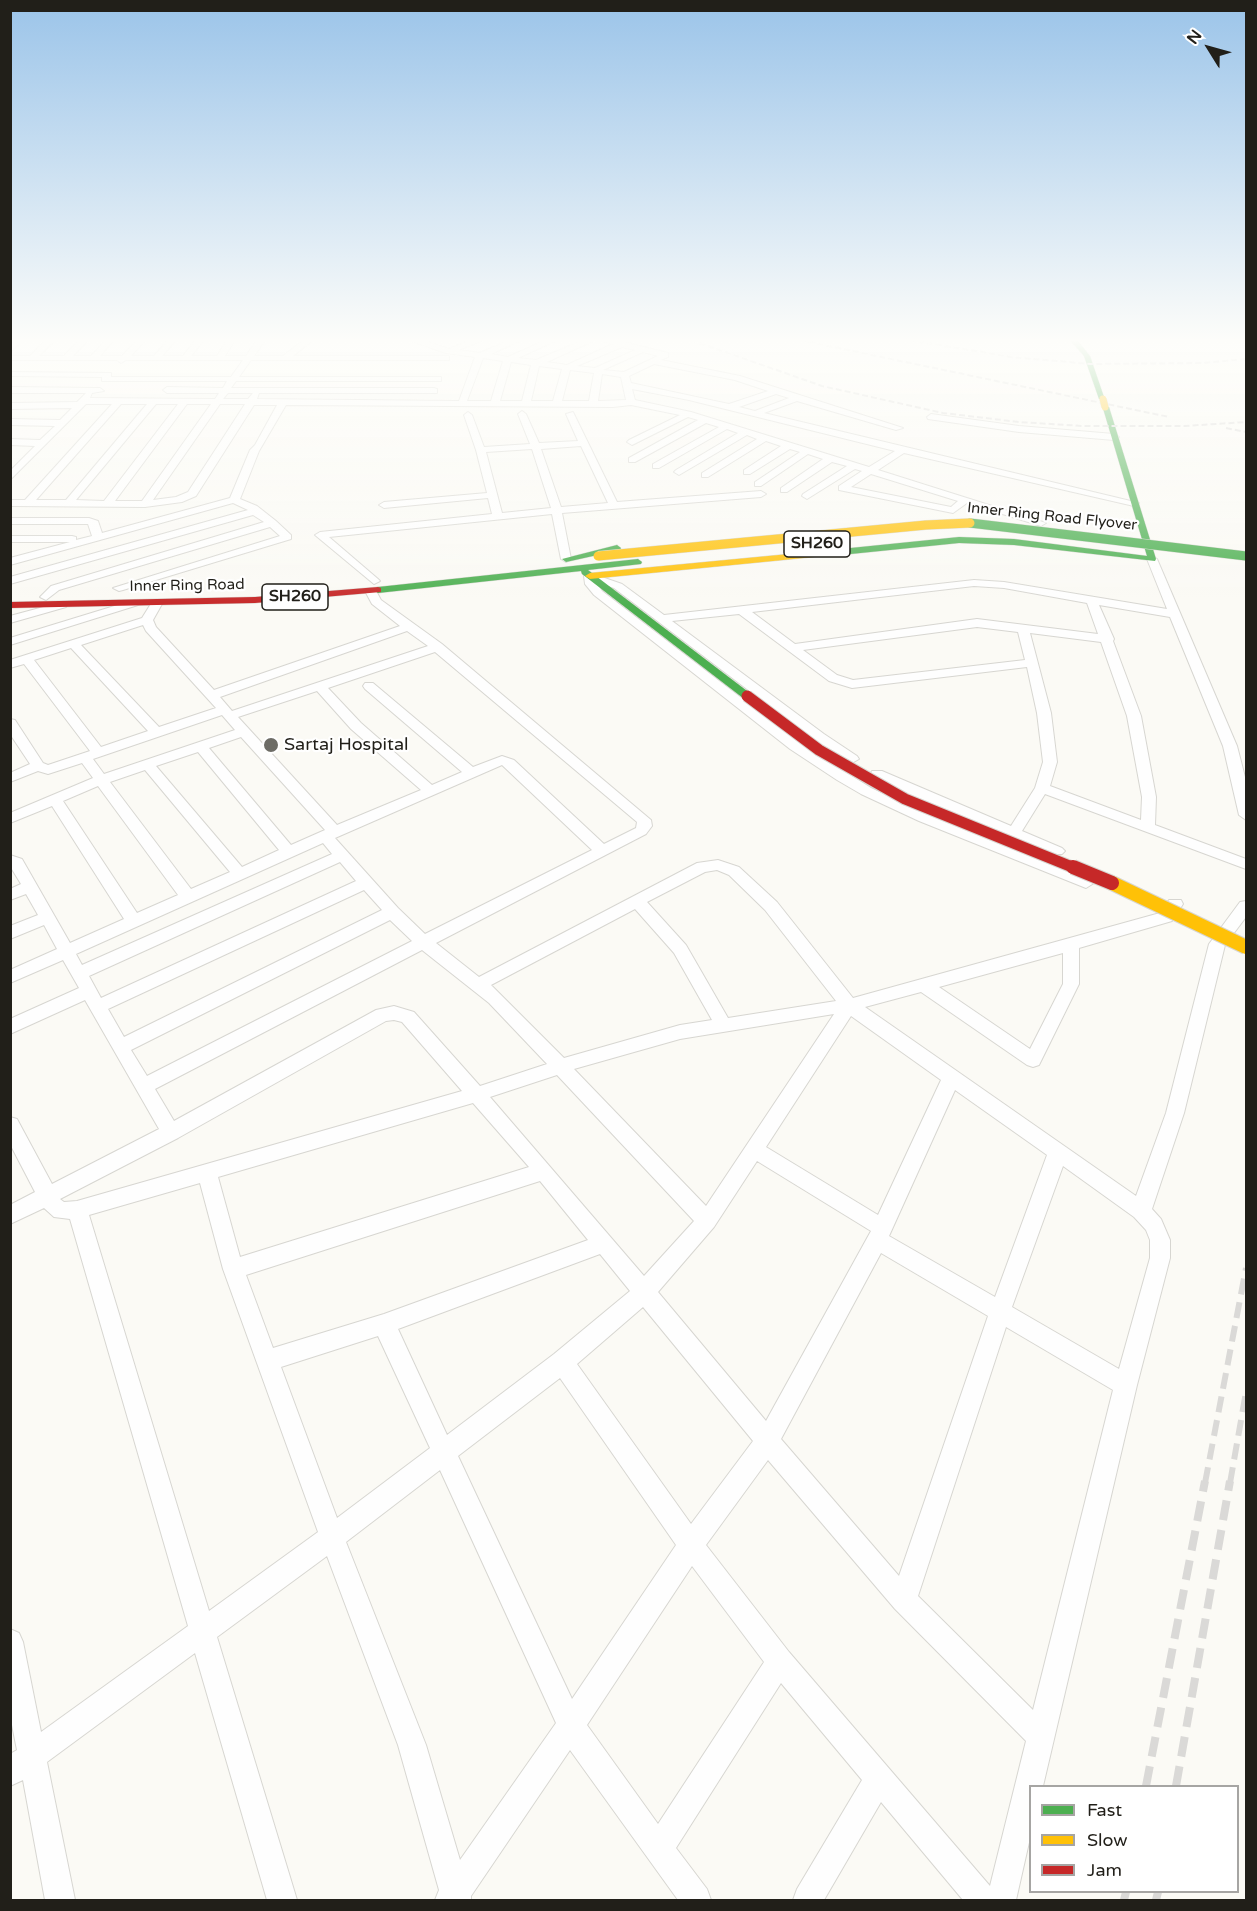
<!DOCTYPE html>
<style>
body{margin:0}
#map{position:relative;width:1257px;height:1911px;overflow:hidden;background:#fbfaf5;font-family:"Varela Round",sans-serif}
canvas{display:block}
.frame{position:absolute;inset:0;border:12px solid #211f19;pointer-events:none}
.legend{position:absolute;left:1029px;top:1785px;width:210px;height:108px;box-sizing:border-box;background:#fff;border:2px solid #a6a5a3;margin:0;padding:8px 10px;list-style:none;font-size:18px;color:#211f19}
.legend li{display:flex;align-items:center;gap:12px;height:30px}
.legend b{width:30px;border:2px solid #a6a5a3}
.north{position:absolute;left:1179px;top:18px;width:60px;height:60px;-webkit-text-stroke:4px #fff;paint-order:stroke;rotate:307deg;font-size:16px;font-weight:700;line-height:24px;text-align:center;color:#211f19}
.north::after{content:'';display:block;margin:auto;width:21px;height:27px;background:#211f19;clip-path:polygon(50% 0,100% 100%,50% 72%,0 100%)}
</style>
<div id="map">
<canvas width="1257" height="1911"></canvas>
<div class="frame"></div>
<ul class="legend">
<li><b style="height:8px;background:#4caf50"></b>Fast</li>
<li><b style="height:8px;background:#ffc107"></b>Slow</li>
<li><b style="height:8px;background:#c62828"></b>Jam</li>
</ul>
<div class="north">N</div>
</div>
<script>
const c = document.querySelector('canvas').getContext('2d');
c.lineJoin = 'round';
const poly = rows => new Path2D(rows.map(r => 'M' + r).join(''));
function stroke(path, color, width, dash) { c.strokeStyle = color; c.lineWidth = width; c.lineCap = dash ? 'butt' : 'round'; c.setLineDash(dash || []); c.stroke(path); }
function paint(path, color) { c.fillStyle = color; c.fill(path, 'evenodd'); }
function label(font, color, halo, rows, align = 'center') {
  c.font = font + ' "Varela Round",sans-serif'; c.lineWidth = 4.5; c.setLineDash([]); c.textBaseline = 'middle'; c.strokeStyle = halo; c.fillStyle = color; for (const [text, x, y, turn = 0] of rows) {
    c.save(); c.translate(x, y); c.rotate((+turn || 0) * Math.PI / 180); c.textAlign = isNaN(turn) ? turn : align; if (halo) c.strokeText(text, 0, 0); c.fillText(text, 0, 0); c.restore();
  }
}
const street = poly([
 [15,340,24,340,10,352,10,345,15,340],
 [46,340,55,340,39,356,64,356,79,340,88,340,73,356,91,356,106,340,114,340,100,356,122,356,137,340,145,340,131,356,154,356,168,340,176,340,162,356,183,356,196,340,204,340,191,356,217,356,227,340,235,340,225,356,246,356,257,340,265,340,254,356,283,356,304,340,313,340,293,356,449,356,449,360,251,360,239,377,441,377,441,381,236,381,231,388,434,388,437,389,437,393,259,393,257,399,459,401,475,357,446,353,409,340,422,340,449,349,471,340,483,340,459,350,480,353,510,340,521,340,491,354,508,357,546,340,557,340,518,358,536,360,584,340,595,340,547,362,567,365,613,344,601,340,615,340,668,353,668,357,661,360,740,376,903,428,896,430,797,401,764,413,1139,503,1134,506,904,453,878,470,1046,523,1041,526,967,503,953,513,839,490,839,486,862,471,855,469,807,499,802,496,803,494,847,466,832,462,787,492,781,492,781,488,823,459,808,454,761,486,755,486,755,482,800,452,790,449,750,474,744,474,744,470,781,446,766,441,708,477,702,477,702,473,757,439,747,435,679,475,674,472,676,470,738,433,727,429,659,468,653,468,653,464,719,427,706,423,635,462,629,462,629,458,698,420,688,417,632,445,627,442,629,440,680,415,631,405,613,407,286,405,259,451,240,499,257,506,276,521,291,535,291,539,123,590,119,591,113,588,280,536,270,527,59,590,46,600,40,597,51,586,264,522,253,515,10,584,10,577,248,510,233,503,10,565,10,558,70,542,10,542,10,536,72,536,76,537,76,540,92,536,88,524,10,524,10,518,89,518,98,521,102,533,230,498,250,450,255,445,277,405,254,405,196,496,182,502,145,507,10,506,10,500,25,500,112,404,86,404,10,480,10,471,35,446,10,445,10,439,40,440,55,426,10,425,10,419,60,420,72,408,10,409,10,403,77,402,86,393,10,393,10,387,100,388,104,391,92,393,90,398,215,399,219,393,167,393,163,390,167,387,223,388,227,381,102,381,102,377,10,376,10,372,108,373,111,373,111,377,231,377,243,360,126,360,121,363,117,360,10,360,10,356,30,356,46,340],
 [622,347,635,350,595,368,577,366,622,347],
 [643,352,658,356,624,372,603,370,643,352],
 [483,358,503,361,491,401,467,401,483,358],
 [511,362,531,365,522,401,500,401,511,362],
 [654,364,735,380,768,391,729,404,631,383,629,376,654,364],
 [539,366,562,369,553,401,531,401,539,366],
 [570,370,594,373,589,401,562,401,570,370],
 [602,374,621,377,626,400,598,401,602,374],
 [632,389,689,400,895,451,869,467,691,412,635,400,632,389],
 [228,393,253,393,248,399,223,399,228,393],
 [776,394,789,398,755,411,739,407,776,394],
 [121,404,147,404,66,500,36,500,121,404],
 [156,404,178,404,104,501,76,500,156,404],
 [187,404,211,404,142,501,115,501,187,404],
 [220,404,245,404,188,492,176,497,153,500,220,404],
 [871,474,958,501,951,507,851,487,871,474],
 [522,411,526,414,539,443,578,441,566,414,573,412,617,502,761,491,766,494,761,497,562,513,571,559,566,562,561,559,552,514,329,537,378,579,380,581,374,584,315,535,320,532,492,514,488,498,384,508,379,505,384,502,487,493,476,450,464,415,468,412,472,415,484,447,530,444,518,414,522,411],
 [581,446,608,503,561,507,541,449,581,446],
 [532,449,551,508,502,513,486,452,532,449],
 [931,414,1019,426,1114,434,1119,437,1114,440,1019,432,928,419,927,417,931,414],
 [1152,556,1157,559,1237,746,1246,781,1246,820,1239,815,1223,746,1170,617,1099,605,1114,639,1113,641,1141,716,1156,797,1155,825,1246,859,1246,869,1045,794,1022,831,1062,848,1065,851,1062,854,1052,854,1017,840,1013,845,1009,847,1091,879,1094,883,1086,888,919,821,861,794,837,780,790,749,594,595,585,584,584,576,590,573,622,584,664,615,974,580,1004,582,1167,609,1147,559,1152,556],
 [596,582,614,588,814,740,852,763,859,759,857,756,824,734,672,621,739,614,829,681,852,688,1027,667,1037,713,1043,762,1035,788,1011,826,882,771,872,771,870,774,901,791,1005,835,1002,844,929,815,871,788,800,743,602,591,596,582],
 [974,586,1004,588,1087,603,1098,634,977,619,795,644,752,612,974,586],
 [977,627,1018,632,1025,660,853,680,837,675,803,650,977,627],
 [1030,633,1101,642,1127,716,1142,797,1141,820,1050,786,1057,762,1051,713,1030,633],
 [371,588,375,589,381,600,442,644,651,820,652,826,646,834,436,943,479,977,697,863,718,860,739,867,777,902,853,998,1160,913,1169,900,1181,900,1183,904,1172,921,1079,948,1079,984,1039,1065,1033,1067,1027,1065,921,992,865,1007,1136,1196,1166,1113,1209,944,1240,902,1246,901,1246,917,1225,945,1184,1113,1152,1209,1161,1219,1170,1240,1170,1258,1137,1385,1043,1786,1030,1786,1030,1838,1016,1900,963,1900,881,1802,824,1900,793,1900,797,1889,862,1780,781,1683,676,1848,707,1889,711,1900,678,1900,570,1750,471,1896,471,1900,435,1900,439,1890,398,1745,327,1556,217,1637,297,1900,267,1900,195,1653,47,1762,75,1900,45,1900,23,1780,10,1786,10,1754,17,1750,10,1715,10,1629,19,1633,23,1642,41,1732,188,1626,70,1219,54,1217,44,1208,10,1224,10,1205,35,1192,10,1144,10,1117,17,1119,52,1184,159,1129,85,1000,10,1034,10,1019,79,988,63,960,10,983,10,970,57,949,44,925,10,939,10,926,38,915,26,894,10,900,10,889,21,884,10,866,10,855,22,859,70,943,124,919,52,806,10,823,10,813,93,778,82,763,48,774,38,771,10,782,10,773,30,764,10,734,10,719,15,720,43,763,48,765,90,751,24,664,10,668,10,660,142,618,152,602,156,601,162,604,153,620,156,627,214,690,400,626,372,604,365,591,371,588],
 [143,625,146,631,216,708,159,727,81,645,143,625],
 [407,631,428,646,232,711,220,697,407,631],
 [71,648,148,731,101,747,34,660,71,648],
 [435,652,637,822,636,828,604,844,514,760,502,756,473,767,373,683,365,683,363,686,365,689,462,772,432,785,361,723,328,688,435,652],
 [317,691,351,729,421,790,337,825,238,717,317,691],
 [222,715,235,730,104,774,93,759,222,715],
 [241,737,325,830,291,845,209,748,241,737],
 [198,752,279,850,242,867,156,766,198,752],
 [502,765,592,850,425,934,398,908,335,838,502,765],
 [145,770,230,872,191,889,110,782,145,770],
 [98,786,178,895,137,913,63,801,98,786],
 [323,843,332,854,82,965,76,954,323,843],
 [340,862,356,881,101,998,89,976,340,862],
 [717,870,729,875,765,910,836,1001,728,1018,686,945,647,902,705,872,717,870],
 [364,890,382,910,124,1037,108,1009,364,890],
 [635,909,674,953,712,1020,680,1025,564,1058,491,985,635,909],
 [390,920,412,941,147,1076,131,1050,390,920],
 [422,950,489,1003,547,1064,480,1086,414,1012,394,1006,376,1010,174,1121,155,1089,422,950],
 [1063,953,1063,984,1030,1049,939,987,1063,953],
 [834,1014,706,1206,574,1069,680,1039,834,1014],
 [851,1016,941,1080,878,1215,766,1147,851,1016],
 [394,1020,402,1022,462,1091,77,1201,64,1202,60,1199,178,1138,386,1021,394,1020],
 [557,1075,694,1221,644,1276,490,1097,557,1075],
 [955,1090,1047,1155,995,1297,889,1236,955,1090],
 [473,1103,529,1167,240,1257,218,1177,473,1103],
 [757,1161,871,1231,766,1421,658,1292,714,1227,757,1161],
 [1063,1166,1134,1217,1146,1230,1150,1240,1150,1258,1119,1369,1012,1307,1063,1166],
 [540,1181,588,1240,384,1314,273,1348,246,1275,540,1181],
 [200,1183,223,1269,318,1532,209,1611,89,1215,200,1183],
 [881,1253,988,1316,899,1576,781,1439,881,1253],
 [600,1254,630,1291,554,1354,447,1435,398,1329,600,1254],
 [643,1307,753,1441,691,1524,577,1364,643,1307],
 [1006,1327,1113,1390,1033,1710,918,1596,1006,1327],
 [378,1336,430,1448,337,1518,281,1367,378,1336],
 [560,1378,676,1545,572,1699,458,1456,560,1378],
 [768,1460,895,1609,1026,1741,990,1886,789,1652,706,1545,768,1460],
 [440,1470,556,1723,460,1860,426,1745,346,1542,440,1470],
 [692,1566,764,1662,658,1824,587,1725,692,1566],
 [134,600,140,603,138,605,10,645,10,638,134,600],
 [62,602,66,603,66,607,10,623,10,616,62,602]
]);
const fast = poly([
 [1070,340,1077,340,1090,356,1105,400,1099,399,1084,356,1070,340],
 [1102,405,1109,407,1156,559,1155,561,1014,545,959,543,831,556,827,553,831,550,959,537,1014,539,1147,556,1102,405],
 [617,545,621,548,620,550,566,562,562,559,617,545],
 [638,559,642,562,641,564,588,570,751,694,751,698,743,698,582,574,581,571,378,593,373,590,378,587,638,559]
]);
const slow = poly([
 [831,550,835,553,834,555,590,579,585,576,590,573,831,550]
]);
const jam = poly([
 [378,587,381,588,381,592,255,603,10,608,10,602,255,597,378,587]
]);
stroke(street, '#d7d6d1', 2);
stroke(fast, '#d7d6d1', 1);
stroke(slow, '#d7d6d1', 1);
stroke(jam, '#d7d6d1', 1);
paint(street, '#fefefe');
paint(fast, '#4caf50');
paint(slow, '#ffc107');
paint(jam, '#c62828');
stroke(poly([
 [691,340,822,386,943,413,1019,422,1083,426,1185,426,1246,422],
 [800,340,1169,417],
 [909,340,1011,357,1091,364,1202,363,1246,359],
 [1226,428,1246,432]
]), '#dad9d7', 2, [6, 3]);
stroke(poly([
 [1205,1483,1246,1268],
 [1230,1483,1246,1392]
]), '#dad9d7', 6, [16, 8]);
stroke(poly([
 [1146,1786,1205,1481],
 [1176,1786,1230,1481],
 [1124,1900,1126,1892],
 [1156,1900,1158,1892]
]), '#dad9d7', 8, [20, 10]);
const fastBridge = poly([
 [970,523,1246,556]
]);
const slowBridgeFar2 = poly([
 [1103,399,1105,407]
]);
const slowBridgeFar1 = poly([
 [598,556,926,525,970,523]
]);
const slowBridge = poly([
 [1112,883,1246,947]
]);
const jamBridgeFar1 = poly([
 [747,696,819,750,905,799,1077,869]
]);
const jamBridge = poly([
 [1073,867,1112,883]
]);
stroke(fastBridge, '#d7d6d1', 10, []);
stroke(slowBridgeFar2, '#d7d6d1', 8, []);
stroke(slowBridgeFar1, '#d7d6d1', 10, []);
stroke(slowBridge, '#d7d6d1', 16, []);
stroke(jamBridgeFar1, '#d7d6d1', 13, []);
stroke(jamBridge, '#d7d6d1', 16, []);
stroke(fastBridge, '#4caf50', 9);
stroke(slowBridgeFar2, '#ffc107', 7);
stroke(slowBridgeFar1, '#ffc107', 9);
stroke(slowBridge, '#ffc107', 14);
stroke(jamBridgeFar1, '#c62828', 11);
stroke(jamBridge, '#c62828', 14);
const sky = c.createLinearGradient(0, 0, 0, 608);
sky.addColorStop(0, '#9bc4e9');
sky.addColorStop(0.56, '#fdfdfa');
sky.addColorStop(1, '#fdfdfa00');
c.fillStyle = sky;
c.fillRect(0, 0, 1257, 608);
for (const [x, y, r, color] of [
 [271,745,8,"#6d6c66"]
]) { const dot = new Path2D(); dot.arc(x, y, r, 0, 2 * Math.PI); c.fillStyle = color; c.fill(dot); stroke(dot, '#fff', 2); }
label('15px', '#211f19', '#fff', [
 ["Inner Ring Road Flyover",1052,517,6],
 ["Inner Ring Road",187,586,-1]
]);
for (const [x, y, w] of [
 [817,544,66],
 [295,597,66]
]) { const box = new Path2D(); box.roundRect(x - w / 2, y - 13, w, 26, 4.5); c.fillStyle = '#fff'; c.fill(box); stroke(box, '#211f19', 1.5); }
label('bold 16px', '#211f19', null, [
 ["SH260",817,544],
 ["SH260",295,597]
]);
label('18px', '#211f19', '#fff', [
 ["Sartaj Hospital",284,745]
], 'left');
</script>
